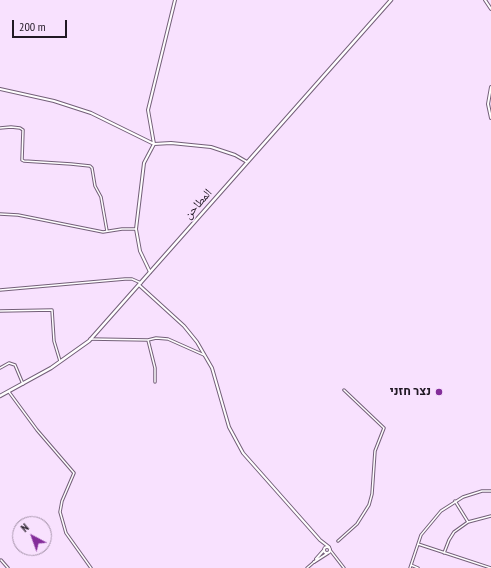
<!DOCTYPE html>
<meta charset="utf-8">
<style>
body{margin:0}
#map{position:relative;width:491px;height:568px;overflow:hidden;background:#f8e1fe;font-family:"PT Sans Narrow",sans-serif}
canvas{display:block}
.north{position:absolute;left:12px;top:516px;width:40px;height:40px;box-sizing:border-box;background:#f8e1fe;border:1px solid #a291a7;border-radius:50%;rotate:319deg;font-size:11px;font-weight:700;line-height:16px;text-align:center;color:#211924}
.north::after{content:'';display:block;margin:auto;width:14px;height:18px;background:#842d9a;clip-path:polygon(50% 0,100% 100%,50% 72%,0 100%)}
.scale{position:absolute;left:12px;top:20px;width:55px;height:18px;box-sizing:border-box;border:2px solid #211924;border-top:0;padding-left:5px;font-size:12px;line-height:14px;white-space:nowrap;color:#211924;-webkit-text-stroke:3px #f8e1fe;paint-order:stroke}
</style>
<div id="map">
<canvas width="491" height="568"></canvas>
<div class="north">N</div>
<div class="scale">200 m</div>
</div>
<script>
const c = document.querySelector('canvas').getContext('2d');
c.lineJoin = 'round';
const poly = rows => new Path2D(rows.map(r => 'M' + r).join(''));
function stroke(path, color, width, dash) { c.strokeStyle = color; c.lineWidth = width; c.lineCap = dash ? 'butt' : 'round'; c.setLineDash(dash || []); c.stroke(path); }
function label(font, color, halo, rows, align = 'center') {
  c.font = font + ' "PT Sans Narrow","Noto Naskh Arabic",Heebo,sans-serif'; c.lineWidth = 3; c.setLineDash([]); c.textBaseline = 'middle'; c.strokeStyle = halo; c.fillStyle = color; for (const [text, x, y, turn = 0] of rows) {
    c.save(); c.translate(x, y); c.rotate((+turn || 0) * Math.PI / 180); c.textAlign = isNaN(turn) ? turn : align; if (halo) c.strokeText(text, 0, 0); c.fillText(text, 0, 0); c.restore();
  }
}
const minor = poly([
 [0,128,11,127,20,128,23,130,22,160,24,161,71,164,90,166,92,168,95,186,101,197,107,231],
 [0,214,18,215,103,232,122,229,136,229],
 [0,290,125,279,132,279,141,283],
 [0,311,52,310,54,341,60,361],
 [90,339,148,340,155,368,155,382],
 [148,340,156,338,168,339,204,355],
 [0,368,9,363,15,365,23,384],
 [9,392,37,430,74,473,62,501,60,512,66,533,91,568],
 [455,501,468,522],
 [338,541,357,524,369,505,372,494,375,451,384,428,344,390],
 [418,544,491,568],
 [330,550,344,568],
 [444,553,449,540,454,532,468,522,491,516],
 [1,560,8,568],
 [411,565,418,568],
 [307,568,314,562],
 [410,568,421,535,441,511,463,497,482,491,491,491]
]);
const tertiary = poly([
 [485,0,491,9],
 [491,87,488,104,491,118],
 [0,89,54,101,91,113,154,144,171,143,211,147,235,155,247,162],
 [150,272,140,251,136,229,144,163,154,144,148,110,175,0],
 [139,285,184,326,197,342,212,368,229,427,243,453,320,540,329,547],
 '324 550a3 3 0 1 1 6 0a3 3 0 1 1-6 0Z',
 [316,559,324,550],
 [314,562,328,553]
]);
const secondary = poly([
 [0,396,51,368,89,341,391,0]
]);
stroke(minor, '#735f78', 3.5);
stroke(tertiary, '#735f78', 4);
stroke(secondary, '#735f78', 4.5);
stroke(minor, '#fff', 1.5);
stroke(tertiary, '#fff', 2);
stroke(secondary, '#fff', 2.5);
for (const [x, y, r, color] of [
 [439,392,4,"#842d9a"]
]) { const dot = new Path2D(); dot.arc(x, y, r, 0, 2 * Math.PI); c.fillStyle = color; c.fill(dot); stroke(dot, '#f8e1fe', 1.5); }
label('12px', '#211924', '#f8e1fe', [
 ["المطاحن",198,204,-48]
]);
label('bold 12px', '#211924', '#f8e1fe', [
 ["נצר חזני",431,392]
], 'right');
</script>
